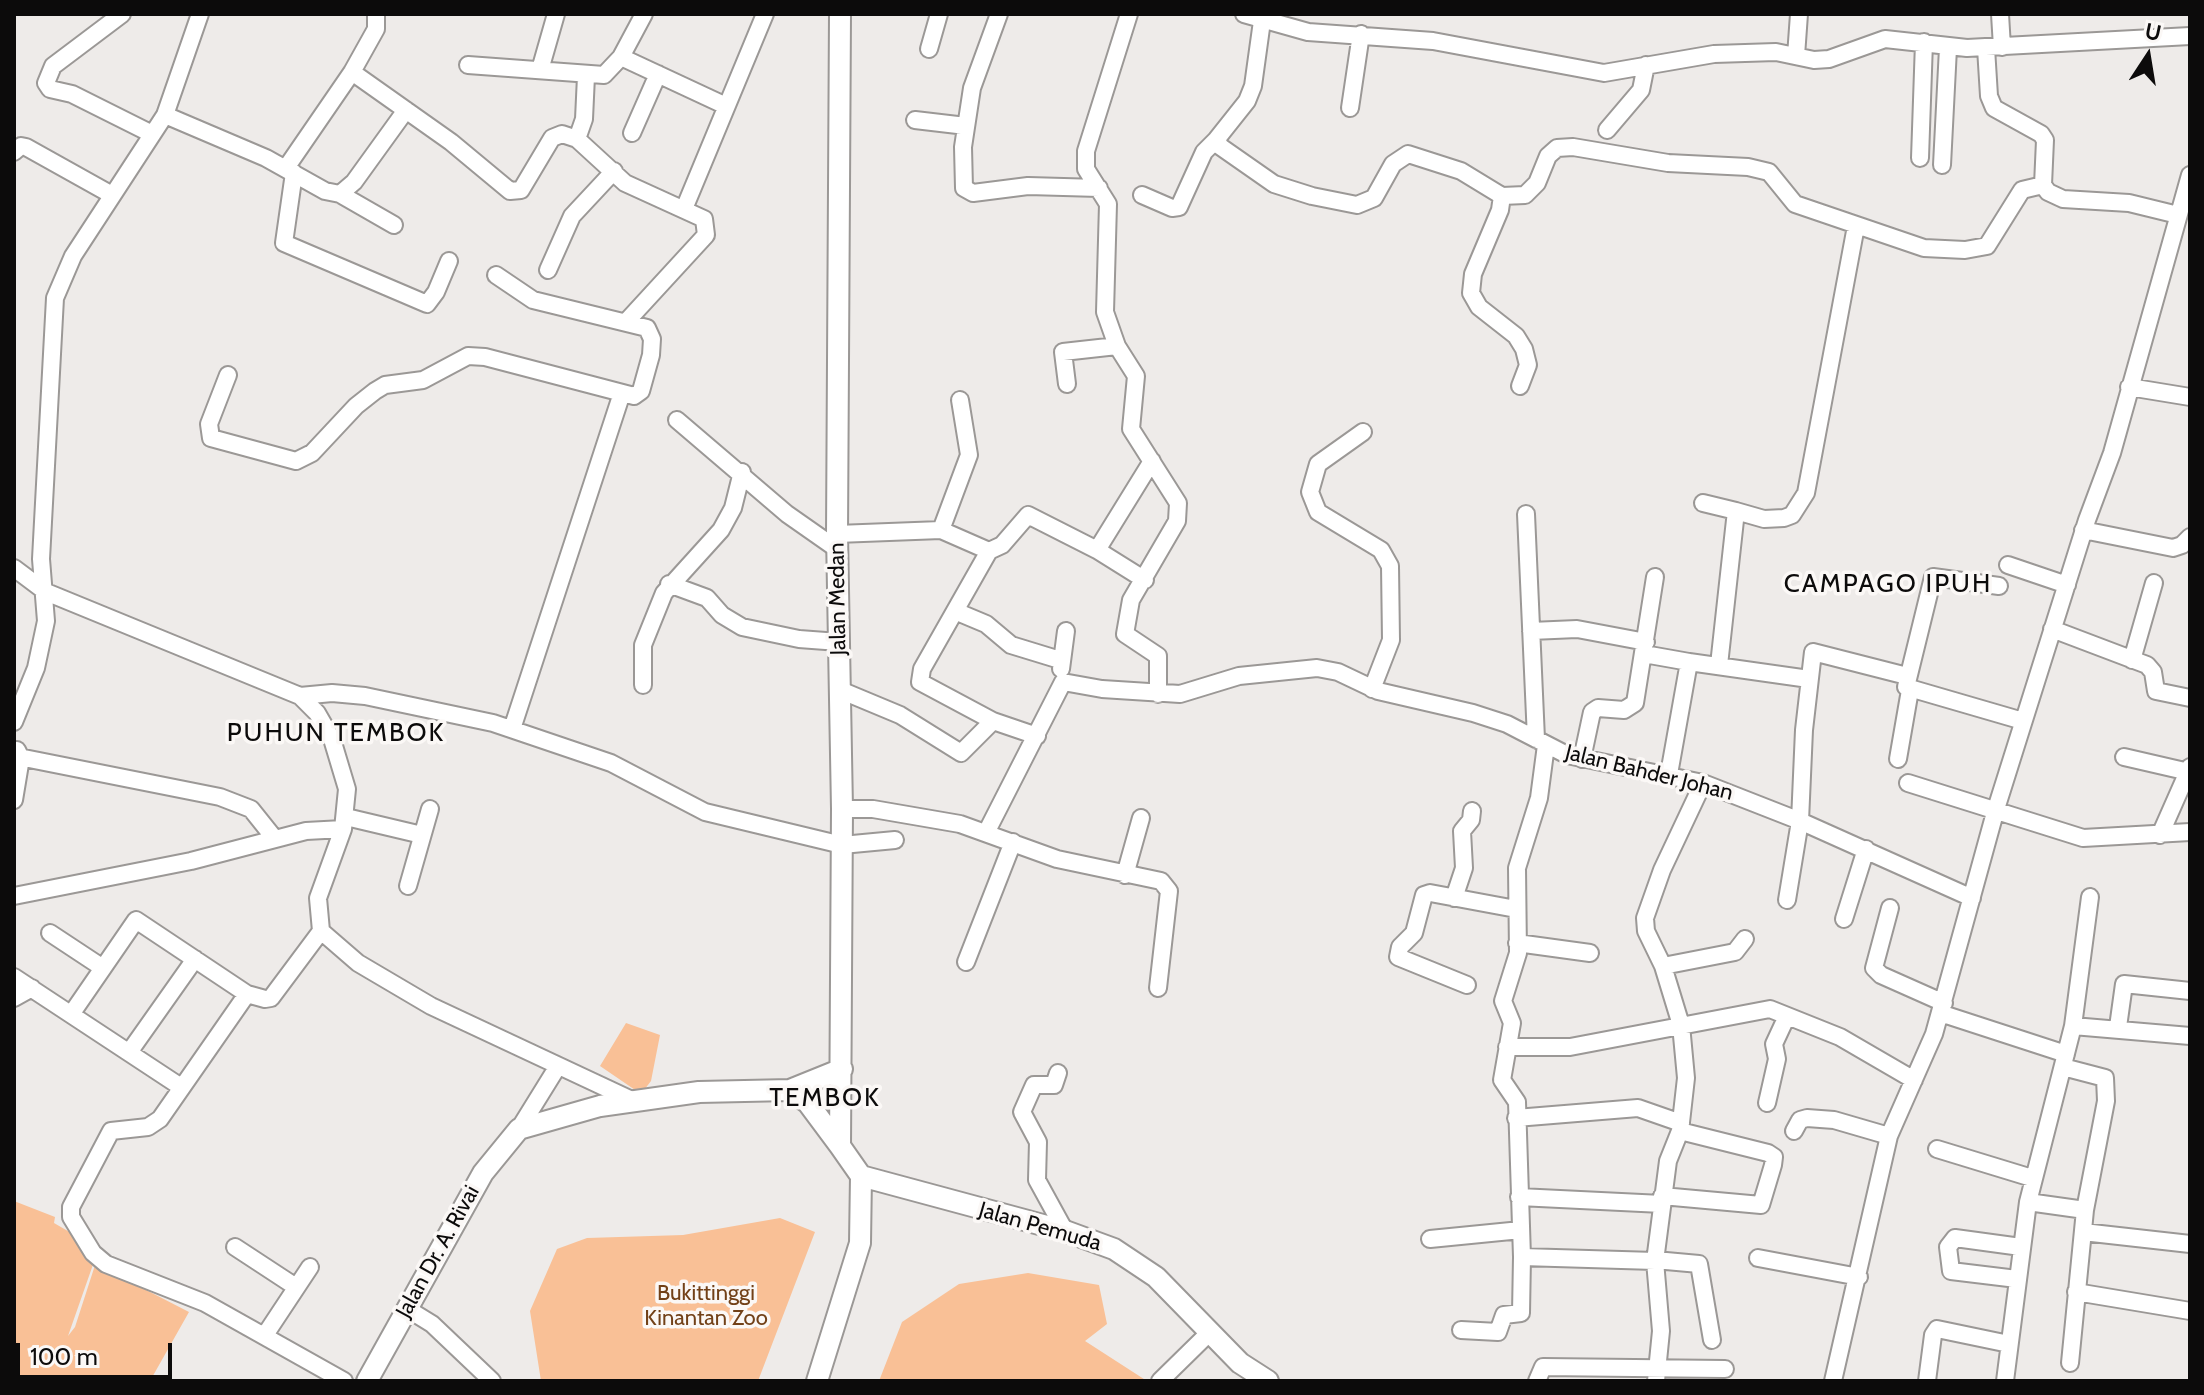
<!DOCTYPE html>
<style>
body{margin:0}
#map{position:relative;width:2204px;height:1395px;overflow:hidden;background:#eeebe9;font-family:Cabin,sans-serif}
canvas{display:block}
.frame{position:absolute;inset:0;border:16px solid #0c0b0b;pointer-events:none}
.north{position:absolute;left:2108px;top:16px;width:80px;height:80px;-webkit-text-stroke:6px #fbf8f6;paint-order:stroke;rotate:12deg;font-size:22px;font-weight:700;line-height:32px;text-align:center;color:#0c0b0b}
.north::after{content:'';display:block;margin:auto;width:28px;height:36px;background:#0c0b0b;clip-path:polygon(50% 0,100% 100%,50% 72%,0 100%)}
.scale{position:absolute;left:16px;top:1343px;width:156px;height:36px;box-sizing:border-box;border:4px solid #0c0b0b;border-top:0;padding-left:10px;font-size:24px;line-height:28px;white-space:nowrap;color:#0c0b0b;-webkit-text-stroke:6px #fbf8f6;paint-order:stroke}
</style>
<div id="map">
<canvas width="2204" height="1395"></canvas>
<div class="frame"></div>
<div class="north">U</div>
<div class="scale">100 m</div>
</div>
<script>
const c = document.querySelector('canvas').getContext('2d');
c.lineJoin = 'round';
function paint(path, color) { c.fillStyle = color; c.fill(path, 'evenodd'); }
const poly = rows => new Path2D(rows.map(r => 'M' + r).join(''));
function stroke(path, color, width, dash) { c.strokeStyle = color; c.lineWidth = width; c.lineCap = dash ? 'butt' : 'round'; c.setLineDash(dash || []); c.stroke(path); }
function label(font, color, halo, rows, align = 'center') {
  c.font = font + ' Cabin,sans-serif'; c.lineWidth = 7; c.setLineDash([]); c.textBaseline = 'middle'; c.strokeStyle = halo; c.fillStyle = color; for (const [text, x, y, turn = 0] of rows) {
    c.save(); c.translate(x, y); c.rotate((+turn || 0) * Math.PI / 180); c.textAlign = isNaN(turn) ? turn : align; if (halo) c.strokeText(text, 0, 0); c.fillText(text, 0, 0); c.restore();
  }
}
paint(poly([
 [626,1023,660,1035,651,1081,641,1094,600,1066],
 [14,1201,55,1217,54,1223,73,1234,96,1256,68,1336,75,1327,97,1259,115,1274,189,1312,150,1381,14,1381],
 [780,1218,815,1232,758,1381,541,1381,530,1311,557,1249,587,1238,683,1235],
 [1028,1273,1099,1285,1107,1324,1085,1341,1147,1381,879,1381,902,1322,959,1284]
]), '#f9c096');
const minor = poly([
 [122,14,53,66,46,83,50,89,72,94,152,134],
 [999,14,972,88,963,147,964,188,973,193,1028,186,1099,188],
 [1129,14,1086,151,1086,169,1108,204,1105,312,1117,346,1136,376,1131,429,1178,503,1177,521,1131,600,1125,634,1158,656,1158,694],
 [1244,14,1308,32,1433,41,1604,73,1714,54,1776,52,1814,60,1829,59,1885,39,1967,48,2190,36],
 [2000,14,2002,47],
 [1262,21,1253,86,1247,101,1216,140,1221,147,1274,184,1312,196,1357,205,1374,198,1393,164,1408,154,1461,171,1502,196,1525,195,1537,183,1548,156,1557,148,1573,147,1668,163,1748,167,1769,172,1795,204,1924,248,1965,250,1987,246,2022,190,2043,185],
 [1986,48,1989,96,1994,108,2041,134,2045,140,2043,185,2048,192,2063,199,2129,203,2178,215],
 [929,49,939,14],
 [1796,56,1799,14],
 [621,57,724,105],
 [468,65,604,75,621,57,644,14],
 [540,70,556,14],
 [352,72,451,142,510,191,521,190,552,138,562,134,577,139,625,183,704,219,706,235,626,322],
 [1350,108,1361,34],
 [165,115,266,158,325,191,340,194,354,182,406,110],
 [915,120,966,126],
 [1607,130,1641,90,1646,65],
 [632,133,658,74],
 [577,139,584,119,586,76],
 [14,152,21,146,26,147,112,195],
 [1920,158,1924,42],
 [1942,165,1948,48],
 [286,168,352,72,376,29,376,14],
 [294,173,284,243,427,304,436,292,449,261],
 [340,194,394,225],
 [1142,195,1172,208,1179,207,1204,152,1216,140],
 [1502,196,1500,210,1473,274,1471,293,1479,307,1516,336,1524,349,1528,365,1520,386],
 [684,209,765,14],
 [548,270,572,216,614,171],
 [228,375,209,424,211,438,296,461,312,453,356,406,375,391,385,385,423,380,468,356,485,357,634,396,641,391,651,355,652,339,647,328,533,300,496,275],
 [1067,384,1063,352,1117,346],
 [2129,387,2190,397],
 [677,420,787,514,837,549],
 [1363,432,1318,464,1310,492,1318,512,1381,550,1390,566,1391,640,1372,689],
 [1703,503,1736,511],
 [1526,514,1536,739],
 [941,530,969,455,960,400],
 [2083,530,2173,548,2182,545,2190,537],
 [837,534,941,530,989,551,1002,545,1028,515,1097,550,1145,580],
 [1097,550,1152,461],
 [989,551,922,669,920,682,993,721,1037,736],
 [2008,565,2067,585],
 [14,568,46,592,300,696,317,713,332,739,347,789,343,829,318,898,321,931,358,963,431,1006,636,1102],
 [669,584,707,598,722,615,742,627,799,639,839,642],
 [1999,586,1933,577,1906,687,2023,721],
 [955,611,986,624,1011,645,1060,660],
 [2052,629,2147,665,2153,672,2156,691,2190,698],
 [1531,631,1577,629,1646,642],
 [1644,654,1689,662],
 [2132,660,2154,583],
 [1719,665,1736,511,1764,519,1784,518,1792,515,1806,493,1856,226],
 [1061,669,1066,631],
 [643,685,643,645,664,593,721,530,733,508,742,472],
 [840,690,900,715,961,753,993,721],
 [300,696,332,693,365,696,493,723,611,763,705,812,842,845,895,840],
 [14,722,36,668,46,621,41,559,55,298,73,256,165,115,200,14],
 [512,729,622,393],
 [1546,745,1539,798,1517,868,1518,953,1503,1001,1512,1023,1502,1080,1517,1102,1522,1257,1655,1261,1661,1331,1656,1381],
 [14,756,220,797,251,809,275,839],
 [2124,757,2189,772],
 [1582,759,1592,712,1598,708,1624,710,1635,703,1655,577],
 [1898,759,1910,690],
 [1669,774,1689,662,1809,679],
 [1908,783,2083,838,2190,832],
 [14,800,21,758,17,750],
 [842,809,873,809,960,824,1057,859,1161,881,1169,891,1158,988],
 [346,817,422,835],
 [987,831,1063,682,1102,689,1180,694,1239,676,1317,668,1338,672,1378,691,1473,713,1507,724,1567,755,1703,783,1800,821,1972,898],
 [2160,835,2190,767],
 [1125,875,1141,818],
 [408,886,430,809],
 [14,896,191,861,306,831,343,829],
 [1454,898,1464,868,1462,831,1471,820,1472,811],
 [1787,900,1800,821,1804,730,1813,652,1907,676],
 [1890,908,1874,968,1881,975,1944,1003],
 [1844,919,1866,849],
 [50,933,103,968],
 [1517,943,1590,953],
 [966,962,1013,842],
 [1663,966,1735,952,1745,939],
 [14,977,181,1087],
 [1467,985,1398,957,1400,947,1414,933,1424,895,1430,893,1516,909],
 [247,994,160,1119,148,1127,111,1131,71,1207,71,1217,93,1253,106,1264,205,1303,344,1381],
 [14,998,32,988],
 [72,1013,136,920,247,994,265,999,271,998,321,931],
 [1940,1013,2066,1054],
 [2073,1026,2190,1036],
 [2118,1027,2124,984,2190,991],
 [1507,1047,1570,1047,1770,1009,1840,1037,1914,1080],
 [130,1051,195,959],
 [2063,1067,2105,1078,2106,1101,2085,1210,2070,1363],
 [1058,1073,1054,1085,1034,1085,1022,1112,1038,1142,1037,1180,1065,1231],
 [1767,1103,1777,1059,1774,1044,1787,1016],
 [1516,1118,1638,1108,1681,1123],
 [519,1129,558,1066],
 [1794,1131,1800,1120,1807,1118,1834,1120,1889,1136],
 [1937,1149,2032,1178],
 [1662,1196,1761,1205,1773,1165,1774,1157,1768,1153,1680,1131],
 [1519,1197,1662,1204],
 [2028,1202,2085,1210],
 [2083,1232,2190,1244],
 [1430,1239,1521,1230],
 [235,1247,296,1287],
 [1758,1258,1859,1277],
 [1655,1260,1699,1264,1712,1340],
 [1655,1261,1668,1161,1680,1131,1686,1078,1681,1025,1663,966,1646,931,1645,918,1662,870,1703,783],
 [2017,1279,1951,1271,1948,1247,1955,1238,2021,1247],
 [2076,1292,2190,1311],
 [406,1308,432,1324,492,1381],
 [1461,1330,1498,1332,1504,1315,1521,1313,1522,1257],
 [265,1335,310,1267],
 [1160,1381,1211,1331],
 [1537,1381,1543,1367,1725,1369],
 [1833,1381,1889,1136,1934,1034,1996,809,2087,520,2112,453,2190,175],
 [1927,1381,1933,1335,1937,1329,2009,1344],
 [2005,1381,2028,1202,2073,1026,2090,897]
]);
const major = poly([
 [840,14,837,534,842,809,840,1146,861,1176],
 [790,1090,808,1103,840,1146],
 [861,1176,1065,1231,1114,1249,1156,1277,1240,1363,1268,1381],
 [367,1381,483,1173,519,1129,600,1106,699,1092,790,1090,842,1069],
 [817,1381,860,1243,861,1176]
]);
stroke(minor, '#9b9896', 20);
stroke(major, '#9b9896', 24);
stroke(minor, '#fff', 16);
stroke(major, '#fff', 20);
label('22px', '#0c0b0b', '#fbf8f6', [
 ["Jalan Medan",838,599,-91],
 ["Jalan Bahder Johan",1649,773,14],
 ["Jalan Pemuda",1040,1227,16],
 ["Jalan Dr. A. Rivai",438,1252,-61]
]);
label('22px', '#724118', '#fbf8f6', [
 ["Bukittinggi",706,1294],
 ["Kinantan Zoo",706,1319]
]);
c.letterSpacing = '2px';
label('26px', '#0c0b0b', '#fbf8f6', [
 ["CAMPAGO IPUH",1888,584],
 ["PUHUN TEMBOK",336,733],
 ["TEMBOK",825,1098]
]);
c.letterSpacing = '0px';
</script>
